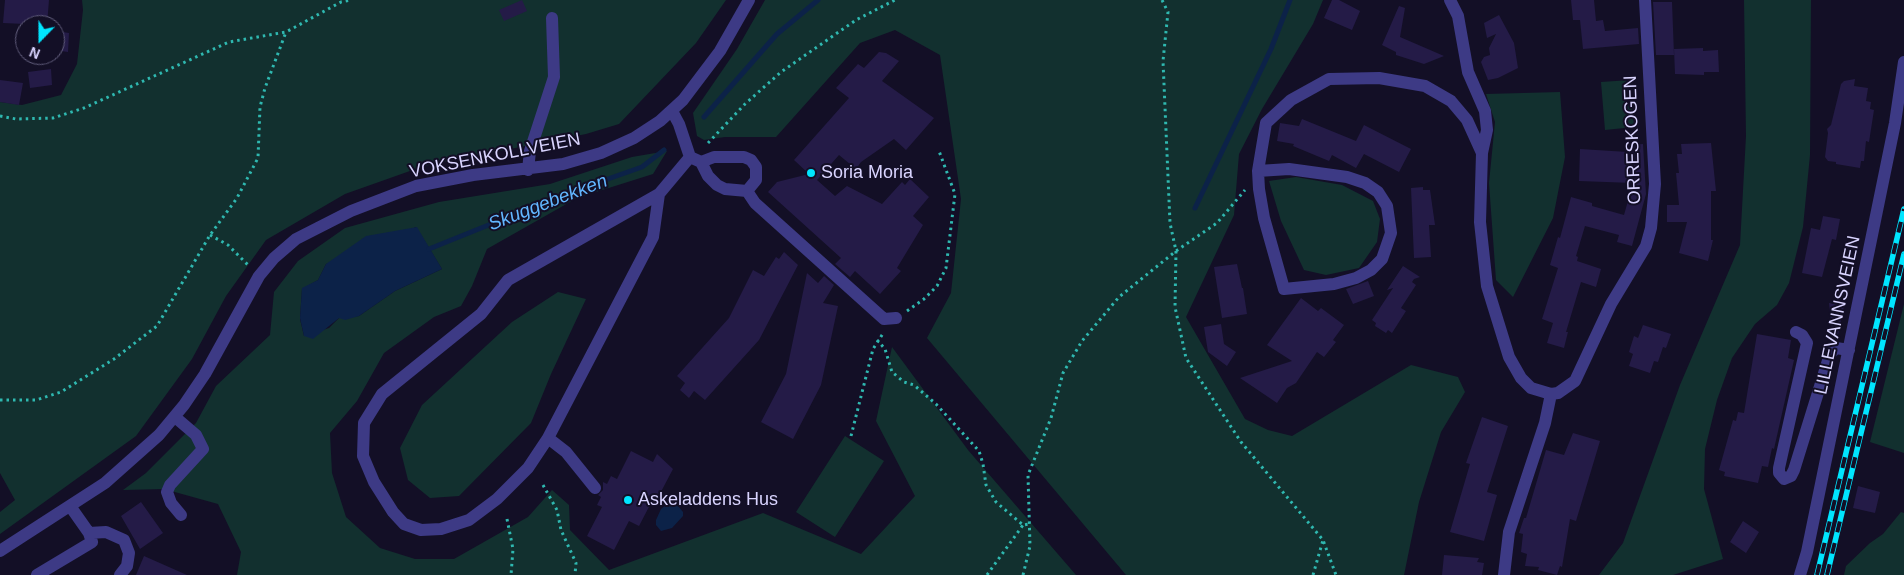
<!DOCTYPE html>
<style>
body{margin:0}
#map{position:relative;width:1904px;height:575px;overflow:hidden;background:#130f26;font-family:Arial,sans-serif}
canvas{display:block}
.north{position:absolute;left:15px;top:15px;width:50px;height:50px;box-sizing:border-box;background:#130f26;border:1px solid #625e7d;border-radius:50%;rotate:202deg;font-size:14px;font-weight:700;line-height:20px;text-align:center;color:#d9d4ff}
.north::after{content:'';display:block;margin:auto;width:18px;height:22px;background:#00e5ff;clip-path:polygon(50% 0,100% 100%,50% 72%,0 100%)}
</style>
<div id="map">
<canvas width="1904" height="575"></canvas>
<div class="north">N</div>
</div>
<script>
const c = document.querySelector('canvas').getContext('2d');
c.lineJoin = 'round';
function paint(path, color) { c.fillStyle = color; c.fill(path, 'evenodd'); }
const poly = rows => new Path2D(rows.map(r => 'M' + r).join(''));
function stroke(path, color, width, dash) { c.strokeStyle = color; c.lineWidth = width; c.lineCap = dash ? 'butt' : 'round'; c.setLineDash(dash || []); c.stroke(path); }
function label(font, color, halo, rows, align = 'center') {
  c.font = font + ' Arial,sans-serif'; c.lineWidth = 4; c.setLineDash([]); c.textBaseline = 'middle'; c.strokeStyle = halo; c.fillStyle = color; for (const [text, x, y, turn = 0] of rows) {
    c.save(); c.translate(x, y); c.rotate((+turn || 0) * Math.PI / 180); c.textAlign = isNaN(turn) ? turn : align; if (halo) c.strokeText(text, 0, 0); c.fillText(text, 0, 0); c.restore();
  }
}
paint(poly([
 [82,0,726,0,696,43,619,124,586,134,424,166,345,194,266,240,226,296,192,359,136,436,0,534,0,512,15,500,0,473,0,102,22,105,61,95,77,64,83,10],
 [765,0,1323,0,1313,24,1262,109,1239,154,1234,215,1186,317,1245,419,1268,430,1292,436,1411,365,1458,377,1465,392,1441,432,1419,502,1404,575,1126,575,927,338,951,293,961,199,940,55,895,30,860,43,776,137,725,137,704,140,697,136,693,113,737,49],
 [1744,0,1811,0,1810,155,1803,227,1789,283,1777,305,1755,324,1732,358,1717,400,1705,449,1704,489,1723,559,1673,575,1599,575,1623,543,1680,385,1740,245,1746,136],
 [1630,80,1634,127,1605,130,1601,82],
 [1560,92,1565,157,1553,218,1513,297,1496,280,1489,183,1495,122,1486,94],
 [667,151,653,174,577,198,487,249,472,286,461,306,434,317,384,353,357,401,330,433,332,473,346,517,380,548,415,559,454,559,528,517,552,490,569,505,570,530,609,570,763,513,861,554,915,496,876,421,892,347,968,450,1076,575,237,575,241,552,218,504,164,489,123,490,146,473,196,423,216,386,270,335,274,292,298,261,345,228,439,202,550,184,632,157],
 [416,227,442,269,395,291,359,316,339,318,329,328,304,336,300,319,302,289,318,280,326,264],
 [1296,177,1342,185,1373,201,1380,219,1377,242,1359,268,1326,275,1304,270,1281,221,1269,181],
 [558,292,586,299,551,374,531,423,459,496,430,498,408,480,400,448,422,405,512,322],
 [1904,304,1904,453,1870,442],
 [845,436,884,461,835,537,796,512],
 [1901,512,1904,513,1904,575,1844,575,1846,566,1870,543,1883,534]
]), '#12302f');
paint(poly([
 [417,227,442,269,395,291,359,316,345,320,339,318,313,339,304,336,300,318,302,288,318,280,326,264,366,236],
 [667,504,678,506,683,512,683,516,672,528,661,531,656,525,656,520,661,509]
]), '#0c2248');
stroke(poly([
 [704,117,777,34,818,0],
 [1195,208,1271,49,1290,0],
 [429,249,568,193,642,167,664,150]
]), '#0c2248', 5);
paint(poly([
 [5,0,49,0,47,25,3,23],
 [522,0,527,11,504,21,499,10],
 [1332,0,1339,0,1360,11,1352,30,1324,18],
 [1571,0,1594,0,1596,21,1603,20,1605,31,1638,28,1639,44,1583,49,1580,20,1573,20],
 [1653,2,1672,2,1674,55,1656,55],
 [1399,6,1405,8,1400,37,1444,56,1424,64,1396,55,1396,52,1382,45],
 [1499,15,1514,43,1518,68,1498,78,1488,80,1481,62,1484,57,1490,55,1489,48,1496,34,1487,38,1484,23],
 [56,31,69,33,68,52,55,50],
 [1703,48,1703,51,1718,50,1719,72,1704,72,1704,75,1675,74,1674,49],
 [879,52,886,53,899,61,882,81,934,118,906,150,894,139,861,162,856,169,839,155,817,180,835,196,847,186,882,204,902,182,905,185,910,179,929,197,913,216,923,225,897,268,901,271,880,294,855,271,850,277,835,264,841,258,768,192,777,182,809,174,794,160,849,98,836,88,858,64,864,68],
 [51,69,52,85,30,88,28,72],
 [1855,79,1854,86,1868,88,1866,101,1871,102,1870,109,1874,110,1869,142,1866,141,1864,161,1861,161,1860,168,1836,164,1836,162,1828,161,1825,157,1828,133,1827,129,1831,125,1841,84,1844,81],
 [0,80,23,83,19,105,0,102],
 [1302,119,1356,141,1364,125,1411,149,1399,172,1364,154,1356,168,1332,155,1329,161,1293,146,1294,144,1277,141,1280,123,1299,126],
 [1711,143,1716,191,1711,191,1711,240,1713,240,1708,261,1679,253,1687,222,1667,222,1667,205,1679,205,1676,173,1679,173,1677,154,1682,154,1681,144],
 [1643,144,1646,194,1632,246,1617,242,1619,235,1585,226,1576,256,1578,257,1577,261,1601,269,1596,287,1581,282,1566,332,1568,332,1564,348,1547,343,1553,323,1542,319,1558,268,1550,265,1558,237,1560,238,1571,197,1592,203,1592,206,1624,215,1633,183,1579,181,1580,149,1628,152,1628,145],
 [1423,187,1423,190,1430,190,1435,225,1429,225,1431,257,1414,258,1411,188],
 [1823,216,1840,219,1836,240,1832,239,1822,277,1802,273,1811,228,1820,230],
 [784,252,798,265,759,340,705,400,694,391,689,398,680,390,685,383,677,376,729,318,753,270,764,276,776,257,779,259],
 [1237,264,1242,288,1243,288,1247,314,1222,318,1214,267],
 [1403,266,1420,277,1414,279,1412,282,1416,285,1401,308,1406,311,1392,333,1388,330,1386,333,1375,326,1376,323,1372,320,1393,288,1387,290],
 [807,273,818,283,824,276,834,285,823,303,838,306,821,385,793,439,761,422,786,374],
 [1368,281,1374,296,1353,304,1346,289],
 [1301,298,1318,311,1321,308,1344,325,1333,340,1336,342,1324,357,1317,352,1296,383,1287,388,1277,403,1240,378,1292,361,1267,345],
 [1829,303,1844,306,1837,340,1833,341],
 [1221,324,1224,344,1236,352,1227,366,1208,352,1204,327],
 [1643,325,1671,334,1666,348,1663,347,1658,362,1654,361,1650,373,1629,366,1633,354,1629,352,1634,336,1638,338],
 [1757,334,1791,340,1788,358,1794,360,1774,449,1772,448,1768,467,1762,466,1758,483,1724,476,1725,472,1719,470,1733,420,1736,421,1738,412,1744,413],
 [1482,417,1508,426,1487,492,1497,495,1484,541,1450,532,1470,464,1466,463],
 [1573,433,1600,441,1576,521,1570,519,1562,567,1560,566,1557,575,1538,570,1539,567,1525,566,1527,554,1521,552,1523,534,1519,533,1524,518,1526,518,1546,450,1564,455],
 [631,451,653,462,657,454,673,469,654,505,651,503,639,526,629,521,614,550,587,536,602,507,597,505,601,497,598,495,603,490,603,482,607,484,611,476,617,479],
 [1858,486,1880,492,1875,513,1853,508],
 [141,502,163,533,140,549,121,516],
 [1743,521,1759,532,1746,553,1730,542],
 [1444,555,1479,558,1477,562,1484,563,1482,575,1442,575],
 [144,556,187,575,136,575]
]), '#241b47');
stroke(poly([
 [1162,0,1168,12,1163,61,1170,223,1176,251,1175,307,1186,358,1241,442,1323,540,1336,575],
 [0,116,16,119,53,118,84,108,229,42,286,32,341,2,351,0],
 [708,143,745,104,781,72,856,20,895,0],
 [210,235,228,245,250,267],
 [907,311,924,299,937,286,946,268,955,194,939,151],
 [877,340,885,349,892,372,904,382,914,385,936,404,979,451,983,464,986,485,996,502,1023,525,1029,524],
 [0,400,36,400,61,392,114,359,157,326,210,235,237,198,258,158,260,107,265,88,286,32],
 [851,436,873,349,884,332],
 [543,485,557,510,561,530,576,563,575,575],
 [507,519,513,549,511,575],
 [987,575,1023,525],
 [1023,575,1030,546,1028,475,1051,418,1063,373,1082,341,1119,297,1176,251,1217,223,1245,190],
 [1313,575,1323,540]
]), '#2fb8b0', 3, [2.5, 4]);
stroke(poly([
 [1450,0,1458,16,1468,72,1485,111,1487,130,1482,153,1480,222,1487,286,1509,357,1521,378,1531,388,1551,394,1558,393,1575,381,1611,304,1646,246,1651,228,1655,184,1645,0],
 [672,111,679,124,690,157,701,162,708,176,717,185,725,189,747,191,756,180,756,167,751,160,744,157,714,157,701,162],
 [1289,169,1347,177,1365,183,1378,192,1387,206,1391,233,1382,259,1371,270,1356,278,1334,284,1284,289,1264,218,1259,189,1258,171,1289,169],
 [528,170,530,151,554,77,552,18],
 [1258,171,1266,123,1291,100,1329,79,1379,78,1425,86,1451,101,1467,120,1482,153],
 [747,191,755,203,884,319,896,318],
 [659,194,653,237,548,438,528,468,497,499,469,520,441,529,421,530,404,524,393,512,374,482,363,456,364,423,382,394,481,314,508,280,659,194,690,157],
 [1796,332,1802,335,1807,343,1779,468,1779,473,1784,479,1791,476,1794,470,1830,354,1836,348,1849,350],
 [175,417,196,435,203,449,170,485,167,492,171,503,181,515],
 [548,438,566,452,595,488],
 [89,533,106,532,124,540,129,553,127,566,120,575],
 [0,551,105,483,159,435,184,405,205,374,259,276,274,258,296,239,351,211,416,186,473,175,563,164,601,153,634,138,660,121,683,100,720,51,749,0],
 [37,575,92,542,89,533,70,506],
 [1504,575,1509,532,1545,423,1551,394],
 [1800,575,1807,552,1895,123,1904,62]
]), '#3d3a85', 12);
const rail = poly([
 [1817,575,1904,209],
 [1827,575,1904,254]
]);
stroke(rail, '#00e5ff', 5.5);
stroke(rail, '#130f26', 4, [11]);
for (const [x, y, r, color] of [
 [811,173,5,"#00e5ff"],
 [628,500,5,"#00e5ff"]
]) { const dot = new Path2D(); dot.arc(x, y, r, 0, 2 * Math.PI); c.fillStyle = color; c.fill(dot); stroke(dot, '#130f26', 2); }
label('18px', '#d9d4ff', '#130f26', [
 ["ORRESKOGEN",1633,140,-92],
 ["VOKSENKOLLVEIEN",495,156,-11],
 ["LILLEVANNSVEIEN",1838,315,-78]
]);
label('18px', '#d9d4ff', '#130f26', [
 ["Soria Moria",821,173],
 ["Askeladdens Hus",638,500]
], 'left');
label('italic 19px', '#62b6ff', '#130f26', [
 ["Skuggebekken",548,203,-21]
]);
</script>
